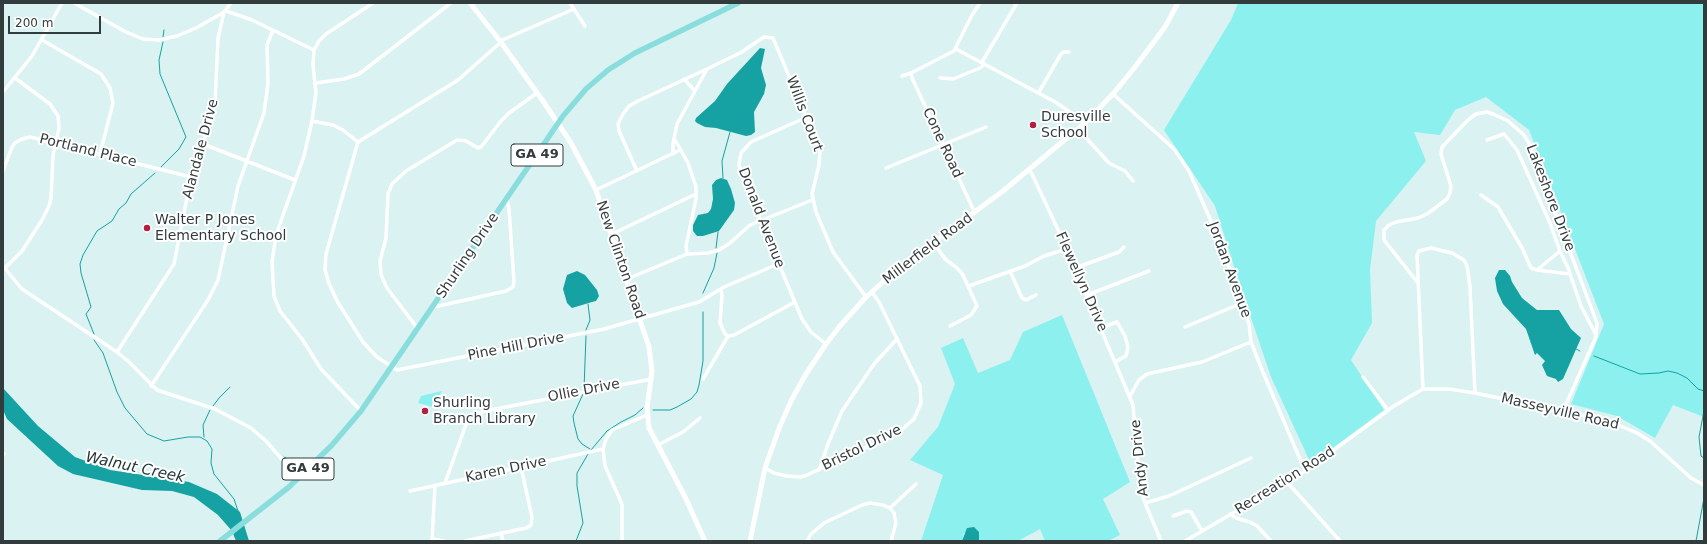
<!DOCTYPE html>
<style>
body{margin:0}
#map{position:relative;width:1707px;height:544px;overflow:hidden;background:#daf2f1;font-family:"DejaVu Sans",sans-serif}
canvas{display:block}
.frame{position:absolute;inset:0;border:4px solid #333c3c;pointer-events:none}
.scale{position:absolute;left:8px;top:16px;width:93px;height:18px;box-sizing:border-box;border:2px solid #333c3c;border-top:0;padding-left:5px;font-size:12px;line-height:14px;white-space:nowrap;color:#333c3c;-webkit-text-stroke:3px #fff;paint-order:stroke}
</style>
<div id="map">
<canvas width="1707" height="544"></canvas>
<div class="frame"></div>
<div class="scale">200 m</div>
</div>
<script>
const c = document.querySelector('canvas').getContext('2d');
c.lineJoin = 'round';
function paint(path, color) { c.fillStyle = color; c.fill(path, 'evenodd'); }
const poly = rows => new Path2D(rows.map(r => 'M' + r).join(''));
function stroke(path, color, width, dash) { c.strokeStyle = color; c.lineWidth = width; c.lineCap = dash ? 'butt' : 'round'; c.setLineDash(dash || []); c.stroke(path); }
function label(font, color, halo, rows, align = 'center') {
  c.font = font + ' "DejaVu Sans",sans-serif'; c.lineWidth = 4; c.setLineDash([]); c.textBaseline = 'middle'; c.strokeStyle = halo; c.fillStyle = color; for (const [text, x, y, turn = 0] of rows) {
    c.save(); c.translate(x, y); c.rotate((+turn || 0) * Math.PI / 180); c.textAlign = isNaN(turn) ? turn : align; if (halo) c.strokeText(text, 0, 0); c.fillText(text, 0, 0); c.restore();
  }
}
paint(poly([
 [1238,3,1704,3,1704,417,1673,405,1655,438,1617,416,1571,404,1604,324,1529,130,1486,97,1455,110,1440,135,1414,132,1426,161,1376,221,1370,269,1372,323,1351,360,1384,410,1311,464,1271,377,1239,282,1215,206,1164,130,1231,20],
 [1062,315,1130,482,1103,499,1120,535,1108,541,1045,541,1040,529,1018,541,979,541,979,532,964,533,962,541,921,541,943,475,910,460,938,427,955,384,941,348,963,338,978,373,1010,360,1023,332],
 [442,391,433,407,418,403,421,396],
 [282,455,286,457,296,467,304,461,306,462,296,471]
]), '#8cf0ef');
paint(poly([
 [760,48,765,49,761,68,766,85,764,94,754,112,755,132,751,135,746,136,716,128,705,127,697,123,695,121,696,118,715,101,727,84],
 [721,178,727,180,731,189,735,203,734,210,719,231,703,236,697,236,693,231,693,225,698,215,708,213,711,209,713,199,712,185,716,180],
 [1499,270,1505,270,1510,276,1512,282,1522,298,1537,310,1559,310,1571,329,1581,338,1563,379,1558,382,1556,379,1547,376,1542,365,1545,361,1537,353,1535,355,1526,329,1503,304,1497,291,1495,278],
 [577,271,585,275,597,290,599,296,596,301,592,302,572,308,567,303,563,289,567,275],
 [3,388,38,426,75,457,110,470,189,482,217,494,240,512,249,541,236,541,232,531,218,515,194,497,172,491,142,490,73,474,58,466,7,419,3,410],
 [974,527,979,532,979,541,962,541,967,528]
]), '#16a2a2');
stroke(poly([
 [163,37,164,30],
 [161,167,179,149,186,137,160,74,159,60,163,42],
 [723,178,722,161,730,132],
 [716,248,718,232],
 [703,293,714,268,717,253],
 [586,330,590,320,588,304],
 [94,334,86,314,91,307,81,273,80,264,83,255,97,231,112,221,119,209,126,203,131,194,155,173],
 [94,340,103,353,117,392,125,408,147,434,164,441,188,437,200,437,207,441,212,449,211,463,214,474,234,499,238,511],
 [1576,349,1580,351],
 [1594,356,1640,374,1659,373,1668,371,1677,373,1687,378,1698,389,1704,391],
 [584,389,586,336],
 [1704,391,1704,395],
 [583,394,573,416,574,423,578,439,582,444,590,449],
 [213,406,219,398,230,387],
 [653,410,670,410,677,407,691,399,697,392,699,385,703,361,703,312],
 [1704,411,1699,437,1701,456,1704,458],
 [204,437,203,425,210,410],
 [591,450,607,431,621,422,635,415,643,408],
 [576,541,583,523,577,486,577,473,588,454],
 [1696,541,1704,498]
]), '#16a2a2', 1);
stroke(poly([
 [74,3,126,32,143,39,159,40,177,36,196,28,226,11,252,20,314,50],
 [570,3,585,26],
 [42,40,101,74,110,88,113,103,100,154],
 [500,41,574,9],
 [501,42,458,80,358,142,326,254,325,269,328,281,337,301,363,342,377,357,397,370,604,329,699,302,724,287,778,264],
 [956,49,1057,103,1085,123],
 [982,62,1017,3],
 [911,73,912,78,975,213],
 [902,76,911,73,954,51,972,15,980,3],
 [940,78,953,79,980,68,985,64],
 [684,79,695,91],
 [316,83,344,79,359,74,451,3],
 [3,92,32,56,62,3],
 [1039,92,1061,54,1064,52,1069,52],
 [1113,94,1174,149,1189,171,1221,244,1249,324,1251,342,1262,370,1305,471],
 [807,117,751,142,741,153,739,164,741,174,802,319,811,332,826,344],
 [312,121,333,125,343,130,358,142],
 [1078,129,1109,163,1125,171,1133,181],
 [674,138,688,163,696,187,696,199,686,246,687,254],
 [1487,140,1504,134,1517,150,1550,223,1560,251],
 [203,144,295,180],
 [673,154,673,144,677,124,707,69,740,53,764,37,773,38,820,150,819,165,812,194,816,212,833,252,866,297],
 [886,168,986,127],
 [1029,170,1032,174,1067,249,1133,405,1140,487,1145,503,1161,541],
 [3,171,12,147,15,143,22,139,30,137,191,177],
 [637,171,619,131,618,124,623,114,629,106,638,101,707,69],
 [596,190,680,150],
 [1481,195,1498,207,1522,248,1531,268,1537,270],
 [612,234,696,194],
 [934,243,945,259,957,268,963,275,977,306,971,315,950,326],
 [3,266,22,289,117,352,129,362,157,390,215,409,251,428,266,441,298,478],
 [5,268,22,251,42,220,49,206,51,198,53,156,59,128,58,116,50,104,15,78],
 [1075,268,1119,252,1124,247],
 [1010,271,1022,298,1026,300,1036,295],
 [1570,274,1537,270,1560,251,1569,270,1570,274,1581,306,1596,335],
 [627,279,687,254,708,253,719,250,730,243,750,225,812,200],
 [1418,283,1384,240,1384,230,1389,225,1396,222,1418,218,1427,214,1447,199,1450,193,1451,186,1441,154,1442,147,1468,120,1476,114,1487,112,1493,114,1508,121,1523,134,1529,143,1597,323,1596,337,1563,411],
 [969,286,1025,266,1044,256,1067,249],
 [721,289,722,296,720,323,725,334,728,336,734,335,795,302],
 [1087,295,1149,271],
 [434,307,506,291,513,287,514,281,509,209,507,199],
 [1185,327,1242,303],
 [1101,328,1117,322,1125,336,1128,347,1126,356,1115,362],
 [418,329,387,288,381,275,380,261,386,238,388,194,392,184,406,171,457,140,466,141,478,148,481,147,501,121,509,113,537,93],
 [117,352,174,264,191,177,203,144,215,103,218,38,224,12,231,3],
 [1363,377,1388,410],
 [703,379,728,336],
 [151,386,208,300,218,280,238,186,264,113,268,83,267,45,273,30],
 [1423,389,1417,255,1419,251,1431,248,1452,253,1464,260,1467,266,1470,286,1475,393],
 [1130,396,1139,380,1147,374,1202,362,1251,342],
 [361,411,321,369,302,339,280,311,274,296,272,262,276,235,304,156,312,121,316,92,313,65,314,50,319,41,326,34,373,3],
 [658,445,683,432,700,418],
 [3,453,4,454],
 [765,468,774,473,787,476,800,477,805,476,900,431,914,419,921,403,920,386,879,302,872,292],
 [819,470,828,444,842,411,874,364,897,339],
 [1287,482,1340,541],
 [445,483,469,416,485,411,652,379],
 [410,491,603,449],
 [1145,503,1169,496,1251,458],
 [890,508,916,484],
 [1230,514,1236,518,1250,522,1257,526,1271,541],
 [1173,516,1187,511,1191,512,1202,531],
 [501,533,503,541],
 [433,539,444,541],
 [432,541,435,485],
 [465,541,526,528,531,525,532,517,521,467],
 [622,541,622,504,605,466,603,449,606,439,612,430,647,415],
 [807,541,811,534,824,523,862,505,870,503,883,505,890,508,894,513,896,523,891,541],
 [1185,541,1305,471,1394,406,1423,389,1449,389,1475,393,1609,421,1637,433,1650,441,1691,478,1704,485]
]), '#fff', 3.5);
stroke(poly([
 [470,3,500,41,543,101,571,143,596,190,649,347,652,371,647,408,649,428,686,499,705,541],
 [750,541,765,468,780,426,792,399,806,374,826,344,840,326,866,297,900,267,1003,191,1085,123,1113,94,1135,67,1165,27,1178,3]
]), '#fff', 5);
stroke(poly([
 [220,541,289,487,332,445,361,411,563,116,586,89,608,70,635,53,738,3]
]), '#8adddd', 5.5);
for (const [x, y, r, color] of [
 [1033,125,4,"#b21f40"],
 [147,228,4,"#b21f40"],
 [425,411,4,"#b21f40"]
]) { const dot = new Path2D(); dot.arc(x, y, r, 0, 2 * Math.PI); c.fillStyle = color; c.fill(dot); stroke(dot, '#fff', 1.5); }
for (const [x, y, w] of [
 [537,155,52],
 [308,469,52]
]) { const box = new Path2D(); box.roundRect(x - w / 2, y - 11, w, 22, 3); c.fillStyle = '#fff'; c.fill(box); stroke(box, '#333c3c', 1); }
label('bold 13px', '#333c3c', null, [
 ["GA 49",537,155],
 ["GA 49",308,469]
]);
label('14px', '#333c3c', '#fff', [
 ["Willis Court",804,114,69],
 ["Cone Road",942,143,65],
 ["Alandale Drive",201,149,-75],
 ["Portland Place",88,151,14],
 ["Lakeshore Drive",1550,198,69],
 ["Donald Avenue",761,218,69],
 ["Millerfield Road",928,249,-37],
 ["Shurling Drive",468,256,-56],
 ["New Clinton Road",620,260,71],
 ["Jordan Avenue",1229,270,70],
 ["Flewellyn Drive",1081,282,66],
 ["Pine Hill Drive",516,347,-11],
 ["Ollie Drive",584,391,-11],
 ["Masseyville Road",1560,412,13],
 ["Bristol Drive",862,448,-26],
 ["Andy Drive",1140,458,-96],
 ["Karen Drive",506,470,-12],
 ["Recreation Road",1285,481,-32]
]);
label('14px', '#333c3c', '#fff', [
 ["Duresville",1041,117],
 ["School",1041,133],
 ["Walter P Jones",155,220],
 ["Elementary School",155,236],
 ["Shurling",433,403],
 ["Branch Library",433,419]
], 'left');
label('italic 15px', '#1f3434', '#fff', [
 ["Walnut Creek",135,468,12]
]);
</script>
